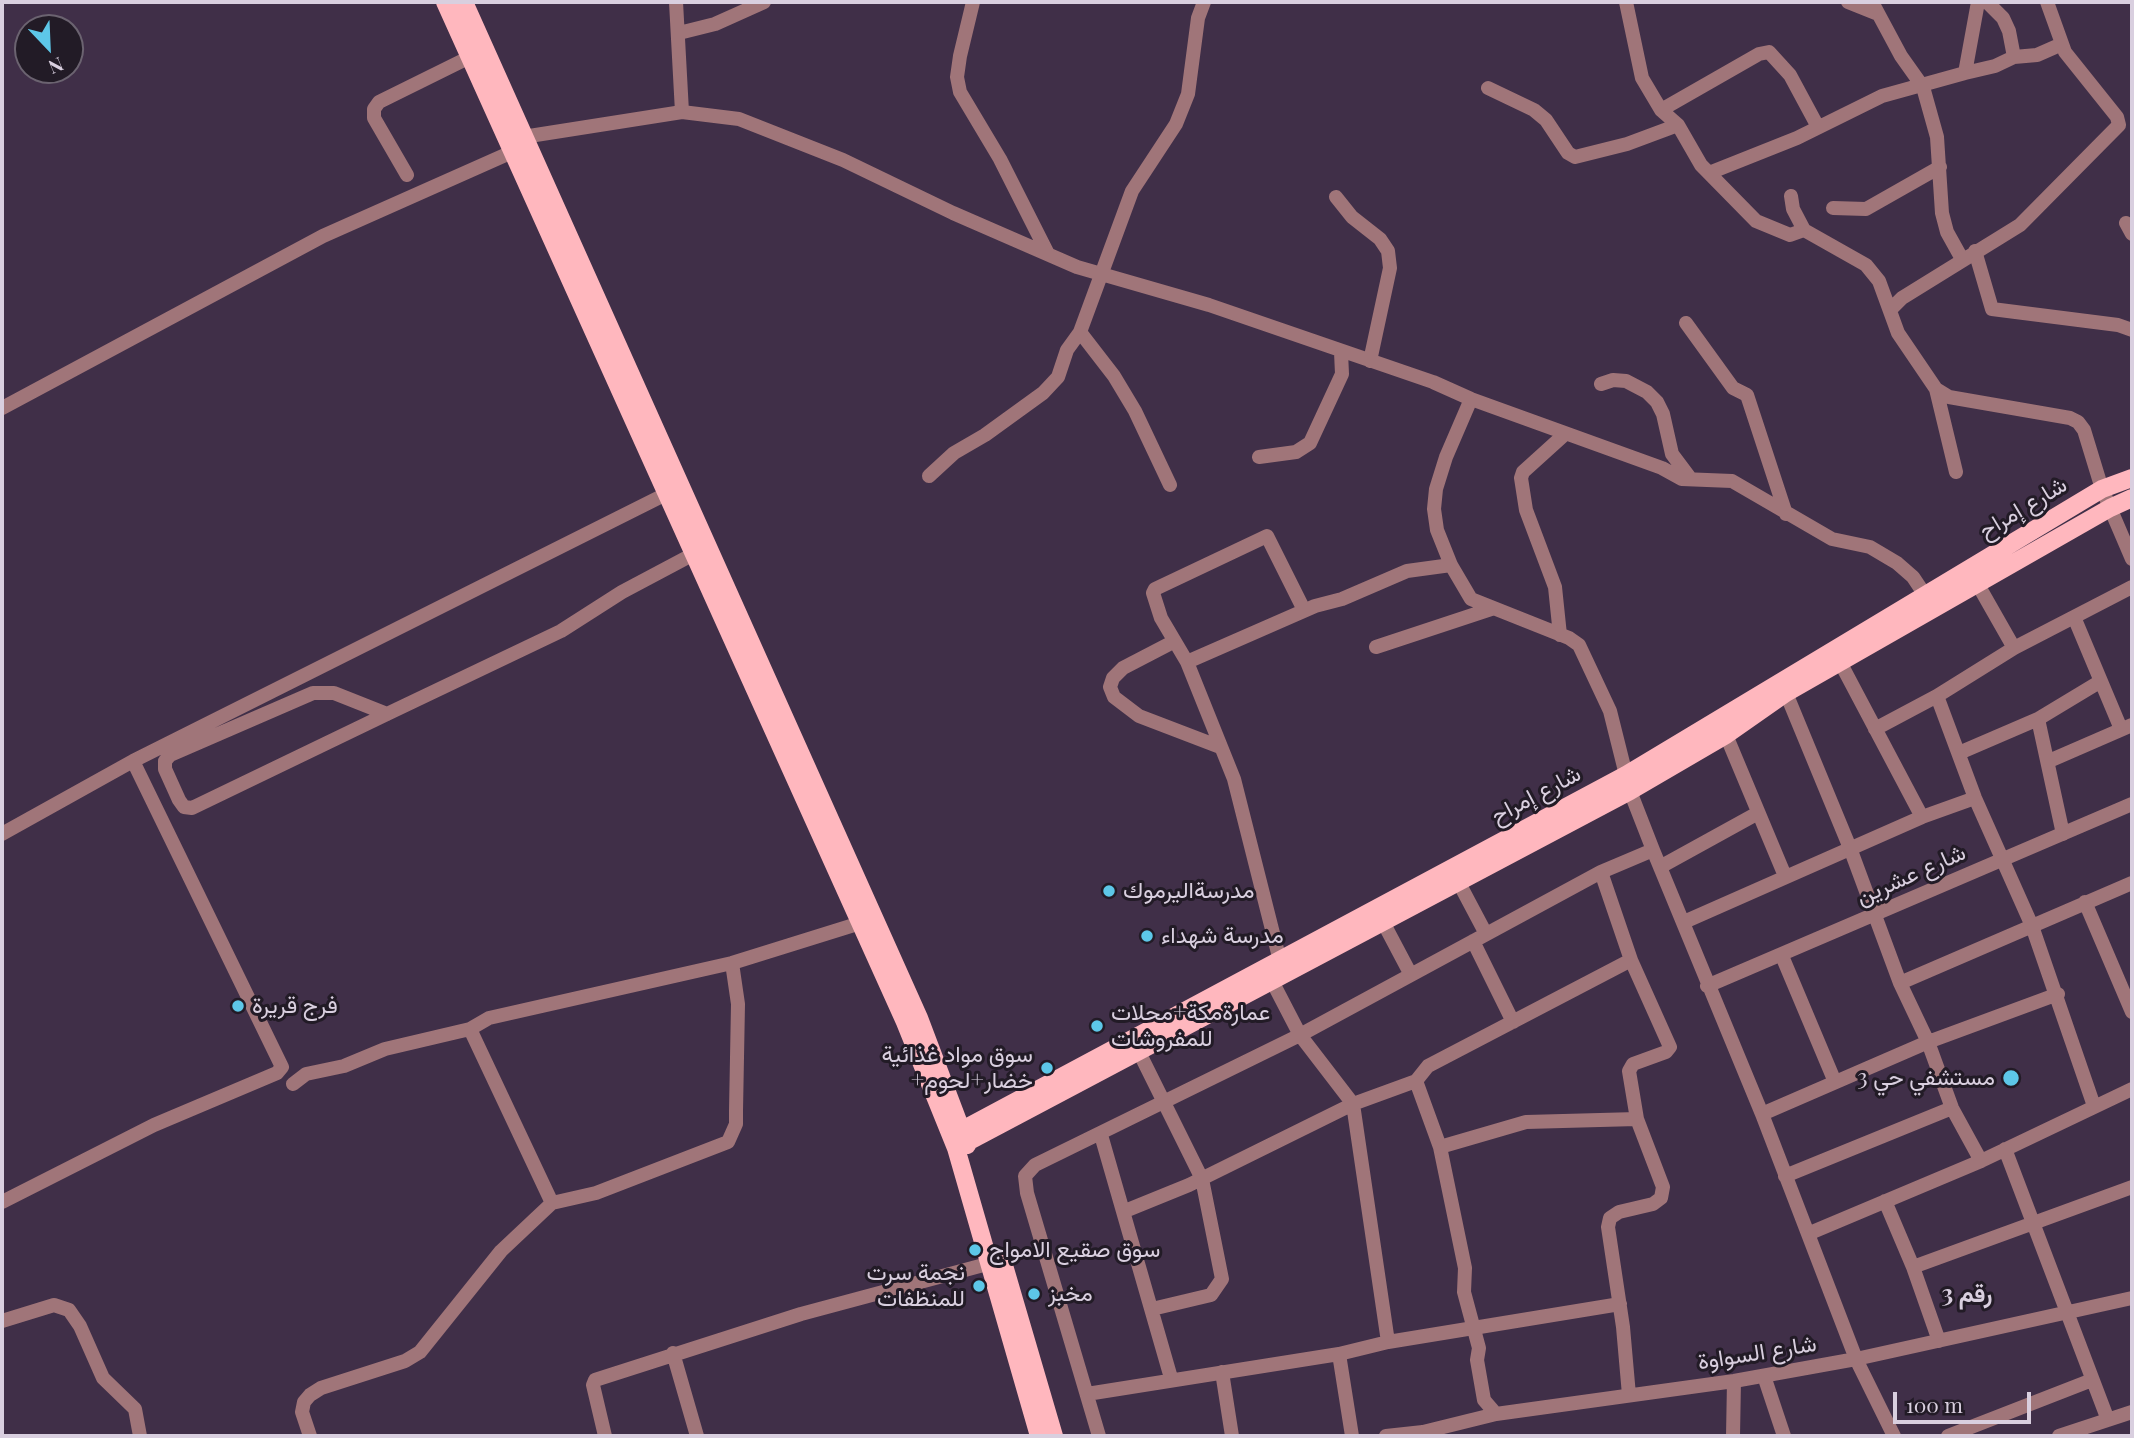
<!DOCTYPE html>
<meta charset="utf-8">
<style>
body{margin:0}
#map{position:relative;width:2134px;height:1438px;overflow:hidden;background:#402f48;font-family:"Playfair Display",serif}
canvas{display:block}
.frame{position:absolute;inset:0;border:4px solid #d9cfdf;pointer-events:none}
.north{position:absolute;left:14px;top:14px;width:70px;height:70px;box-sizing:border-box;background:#221b26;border:2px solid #6b6370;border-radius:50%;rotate:157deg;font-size:19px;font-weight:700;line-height:28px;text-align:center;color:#d9cfdf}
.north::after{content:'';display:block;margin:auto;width:24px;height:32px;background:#5dc7e8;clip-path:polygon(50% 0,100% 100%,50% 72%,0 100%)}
.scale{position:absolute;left:1893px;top:1392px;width:138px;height:32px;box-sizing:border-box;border:4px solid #d9cfdf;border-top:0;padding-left:9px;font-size:21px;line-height:24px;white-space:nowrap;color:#d9cfdf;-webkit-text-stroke:5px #221b26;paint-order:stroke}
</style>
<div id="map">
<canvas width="2134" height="1438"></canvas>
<div class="frame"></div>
<div class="north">N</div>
<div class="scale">100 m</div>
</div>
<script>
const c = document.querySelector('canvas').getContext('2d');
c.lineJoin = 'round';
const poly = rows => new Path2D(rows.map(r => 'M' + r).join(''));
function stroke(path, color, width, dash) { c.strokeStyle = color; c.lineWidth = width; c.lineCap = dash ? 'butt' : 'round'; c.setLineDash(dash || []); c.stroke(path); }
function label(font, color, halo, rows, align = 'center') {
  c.font = font + ' "Playfair Display",Vazirmatn,serif'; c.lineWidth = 6; c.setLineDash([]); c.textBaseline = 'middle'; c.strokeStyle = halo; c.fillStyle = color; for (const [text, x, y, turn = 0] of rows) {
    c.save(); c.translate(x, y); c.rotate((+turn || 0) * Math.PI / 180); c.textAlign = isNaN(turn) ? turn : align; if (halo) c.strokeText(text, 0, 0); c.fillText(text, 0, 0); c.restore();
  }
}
stroke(poly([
 [676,2,682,112],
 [973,2,960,56,957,77,960,92,1000,159,1048,254],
 [1626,2,1642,78,1661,110,1678,125,1701,165,1756,221,1790,235,1804,230,1866,265,1879,281,1898,333,1936,389,1949,397,2070,418,2078,422,2084,430,2102,489,2132,559],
 [1848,2,1878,14],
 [1872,2,1901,56,1923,87,1937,137,1942,213,1947,232,1962,259],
 [679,33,715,24,764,2],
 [2014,57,2037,55,2062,44],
 [1965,73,1995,66,2014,57,2009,31,2003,18,1987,2],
 [1488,88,1534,110,1546,120,1568,153,1575,157,1627,144,1678,125],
 [1661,110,1759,54,1769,52,1790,75,1818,127],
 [523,137,682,112,739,119,843,160,953,213,1077,267,1209,305,1433,382,1471,399,1662,468,1682,479,1732,481,1832,539,1870,547,1897,563,1913,577,1925,595],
 [1709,173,1797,138,1882,96,1965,73,1978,2],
 [407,175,374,118,374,109,379,102,470,57],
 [1791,196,1793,209,1804,230],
 [1336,197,1352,217,1380,239,1388,251,1390,268,1370,361],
 [1833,208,1866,209,1940,167],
 [2126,223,2132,234],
 [1975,251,1992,309,2118,325,2132,330],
 [1891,309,1902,298,2020,225,2119,125,2117,117,2065,52,2047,2],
 [1686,323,1733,388,1747,395,1786,514],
 [1601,384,1613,380,1626,381,1647,392,1657,402,1663,414,1672,454,1690,478],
 [1936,389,1956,472],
 [1471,399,1446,457,1436,489,1434,509,1437,530,1451,565,1471,599,1569,638,1579,645,1610,711,1630,791,1653,850,1762,1114,1856,1359,1894,1436],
 [2,408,323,236,512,152],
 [1259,457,1296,452,1310,443,1342,374,1341,352],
 [929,476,954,453,985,435,1043,393,1058,377,1067,350,1080,332],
 [1170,485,1135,411,1114,376,1080,332,1132,191,1176,124,1188,94,1198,18,1204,2],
 [1977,583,2014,648],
 [2074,617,2121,729],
 [1560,635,1555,587,1526,510,1521,478,1523,472,1565,434],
 [1173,642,1123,668,1113,678,1110,687,1114,697,1139,716,1220,747],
 [1376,647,1491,609],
 [1187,662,1315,606,1342,599,1407,571,1451,565],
 [1840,662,1922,817],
 [1786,693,1850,848,1900,983,1928,1042,1952,1108,1981,1161],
 [1937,696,1975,798,2032,926,2094,1106],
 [387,714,334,693,313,693,170,755,165,761,165,769,179,800,184,807,192,808,387,714,561,631,622,592,703,549],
 [2038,719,2063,834],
 [1875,729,1937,696,2014,648,2132,587],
 [1726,735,1785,876],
 [1959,753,2038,719,2101,681],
 [2049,761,2132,725],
 [2,834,133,761,676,489],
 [1660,867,1758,813],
 [1459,883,1486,934],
 [2085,902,2132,1012],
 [1383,922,1411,975],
 [1684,922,1922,817,1975,798],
 [1473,941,1513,1022],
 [1782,956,1835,1082],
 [1280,961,1234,779,1187,662,1161,618,1153,593,1155,589,1267,536,1304,610],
 [1272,981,1300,1035,1353,1104,1388,1342],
 [1900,983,2132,883],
 [1707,986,2132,804],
 [1139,1052,1202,1179,1222,1279,1211,1295,1152,1309],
 [1416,1081,1440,1147,1465,1268,1464,1292,1479,1348,1477,1360,1484,1400,1496,1414],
 [293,1084,306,1074,344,1066,385,1049,470,1029,489,1018,732,963,870,920],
 [1762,1114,1928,1042,2058,994],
 [1101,1135,1171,1378],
 [1440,1147,1526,1122,1637,1119],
 [2005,1149,2108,1420],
 [1785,1176,1952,1108],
 [1885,1201,1913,1267,1939,1341],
 [2,1202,154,1125,277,1073,282,1067,133,761],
 [552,1203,596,1193,728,1142,736,1124,736,1111,738,1004,732,963],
 [1125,1211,1189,1185,1353,1104,1416,1081,1428,1066,1631,960,1601,872],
 [1810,1233,1981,1161,2132,1089],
 [1913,1267,2132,1187],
 [2,1321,54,1305,69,1310,80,1326,103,1378,135,1409,140,1436],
 [673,1353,697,1436],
 [1339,1354,1352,1436],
 [1222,1372,1232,1436],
 [1764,1376,1784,1436],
 [1087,1394,1339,1354,1388,1342,1620,1304],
 [1629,1395,1623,1327,1608,1227,1610,1218,1619,1212,1653,1204,1661,1198,1663,1187,1637,1119,1629,1071,1633,1064,1666,1052,1670,1047,1631,960],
 [310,1436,302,1412,304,1402,310,1395,321,1388,405,1361,420,1352,501,1251,552,1203,470,1029],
 [605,1436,593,1385,595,1380,801,1314,991,1263],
 [1099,1436,1027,1193,1025,1176,1035,1165,1300,1035,1601,872,1653,850],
 [1386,1436,1423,1432,1496,1414,1734,1381,1856,1359,2132,1298],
 [1733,1436,1734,1381],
 [1948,1436,2092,1380],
 [2059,1436,2132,1412]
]), '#a07579', 14);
stroke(poly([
 [445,2,905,1022,956,1148,1039,1436],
 [464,2,919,1018,967,1145],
 [953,1135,1626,775,2102,489,2132,478],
 [956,1148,1630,791,1726,735,1786,693,2110,508,2132,498],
 [1003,1262,1054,1436]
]), '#ffb7be', 18);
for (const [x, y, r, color] of [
 [1109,891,7,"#5dc7e8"],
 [1147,936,7,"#5dc7e8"],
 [238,1006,7,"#5dc7e8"],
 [1097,1026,7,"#5dc7e8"],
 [1047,1068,7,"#5dc7e8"],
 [2011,1078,9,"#5dc7e8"],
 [975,1250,7,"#5dc7e8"],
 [979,1286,7,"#5dc7e8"],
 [1034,1294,7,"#5dc7e8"]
]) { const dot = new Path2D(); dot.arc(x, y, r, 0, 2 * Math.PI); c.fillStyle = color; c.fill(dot); stroke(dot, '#221b26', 2.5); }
label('23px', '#d9cfdf', '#221b26', [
 ["شارع إمراح",2023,508,-31],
 ["شارع إمراح",1536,795,-28],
 ["شارع عشرين",1911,875,-24],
 ["شارع السواوة",1757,1353,-9]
]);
label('23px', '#d9cfdf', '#221b26', [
 ["مدرسةاليرموك",1123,891],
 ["مدرسة شهداء",1161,936],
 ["فرج قريرة",252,1006],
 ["عمارةمكة+محلات",1111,1013],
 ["للمفروشات",1111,1039],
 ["سوق مواد غذائية",1033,1055,"right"],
 ["+خضار+لحوم",1033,1081,"right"],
 ["مستشفي حي 3",1995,1078,"right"],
 ["سوق صقيع الامواج",989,1250],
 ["نجمة سرت",965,1273,"right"],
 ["للمنظفات",965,1299,"right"],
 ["مخبز",1048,1294]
], 'left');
label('bold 24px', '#d9cfdf', '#221b26', [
 ["رقم 3",1967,1295]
]);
</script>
